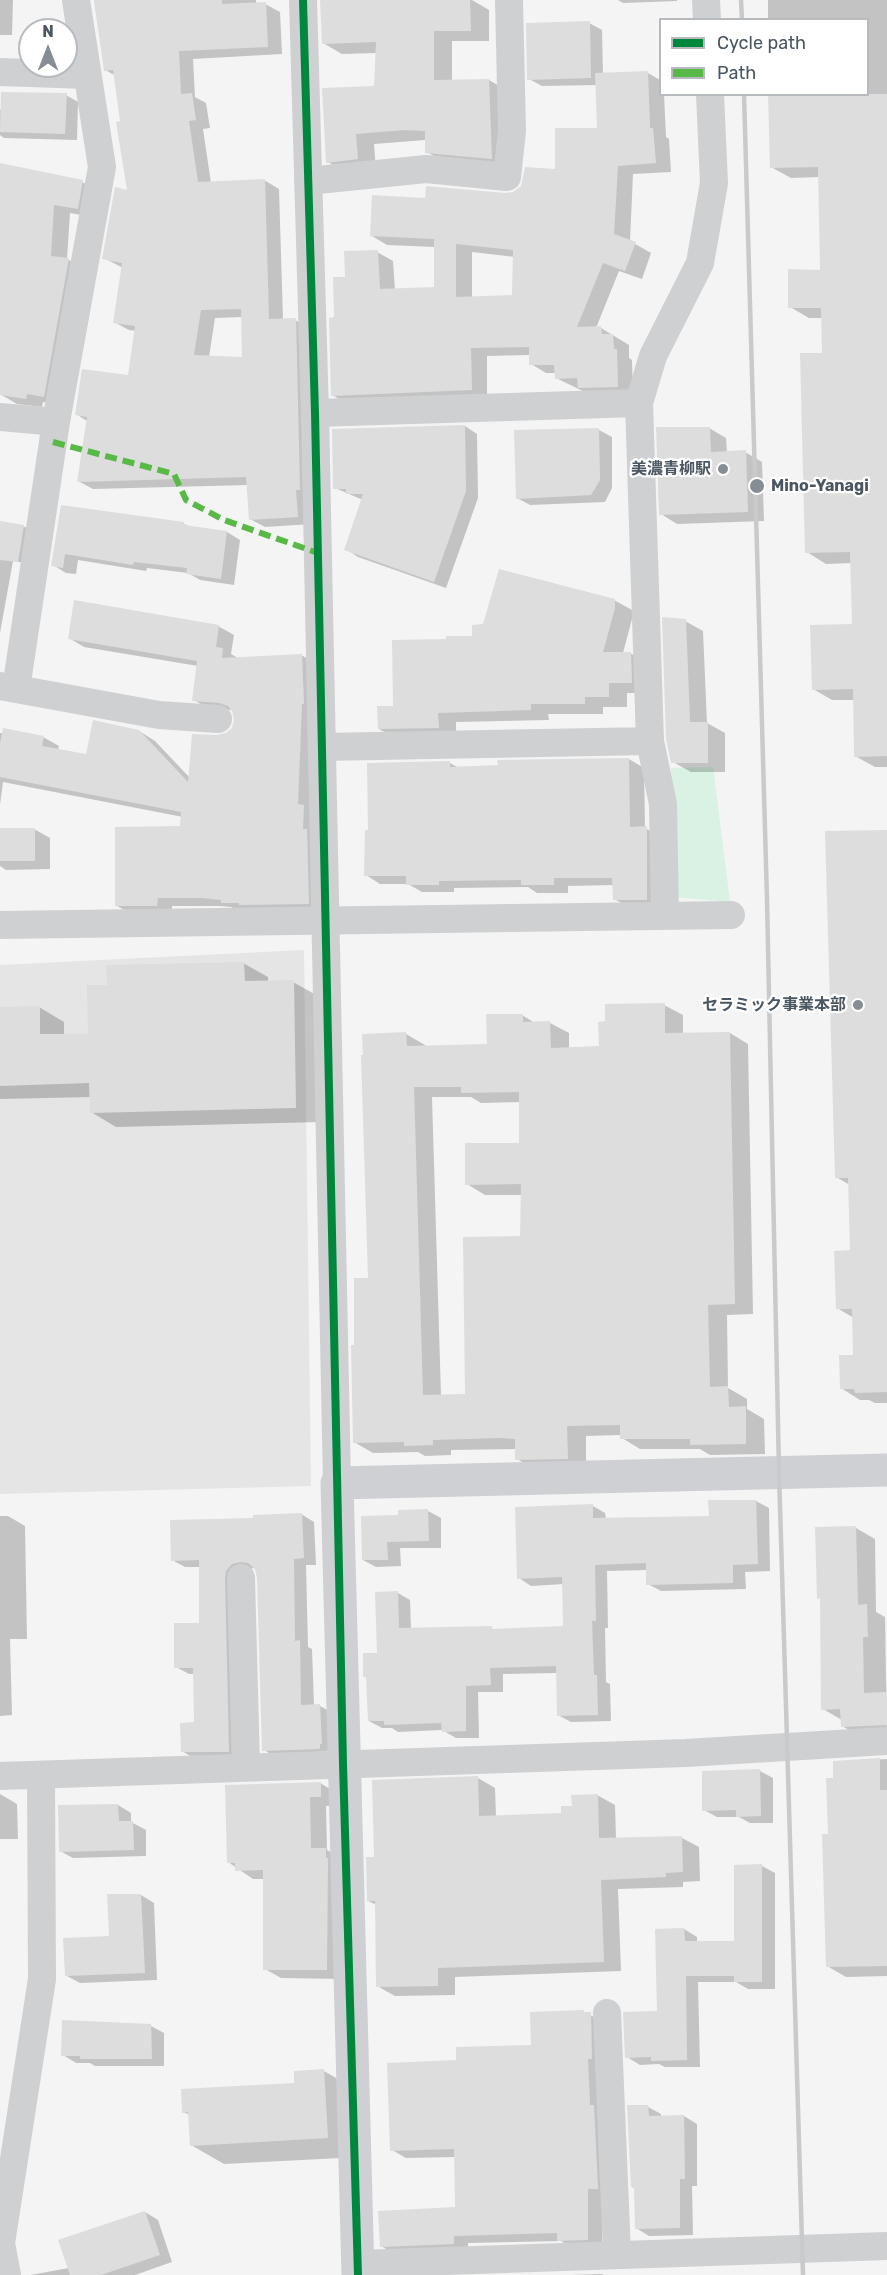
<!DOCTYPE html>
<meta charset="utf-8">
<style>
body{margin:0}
#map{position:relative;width:887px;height:2275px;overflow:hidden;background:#f4f4f4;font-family:Rubik,sans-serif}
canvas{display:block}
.legend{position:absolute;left:659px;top:18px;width:210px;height:78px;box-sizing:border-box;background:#fff;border:2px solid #b7bbc0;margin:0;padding:8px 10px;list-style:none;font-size:18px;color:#4a5661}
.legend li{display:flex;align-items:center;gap:12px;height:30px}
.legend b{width:30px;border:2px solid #b7bbc0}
.north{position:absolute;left:18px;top:18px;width:60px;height:60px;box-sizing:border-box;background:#fff;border:2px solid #b7bbc0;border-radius:50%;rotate:0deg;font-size:16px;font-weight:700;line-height:24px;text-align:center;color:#4a5661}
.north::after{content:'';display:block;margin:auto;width:21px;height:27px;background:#868d94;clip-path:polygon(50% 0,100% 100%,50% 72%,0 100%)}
</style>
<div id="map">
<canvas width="887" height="2275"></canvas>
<ul class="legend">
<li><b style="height:8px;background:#00873e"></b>Cycle path</li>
<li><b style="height:8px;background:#58b947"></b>Path</li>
</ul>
<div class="north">N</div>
</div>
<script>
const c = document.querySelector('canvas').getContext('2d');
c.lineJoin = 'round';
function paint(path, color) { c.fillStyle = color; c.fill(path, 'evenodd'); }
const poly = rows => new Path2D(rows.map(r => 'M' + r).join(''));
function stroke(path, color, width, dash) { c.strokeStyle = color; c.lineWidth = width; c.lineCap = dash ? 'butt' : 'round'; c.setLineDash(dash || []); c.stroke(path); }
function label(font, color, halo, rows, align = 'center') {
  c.font = font + ' Rubik,"Noto Sans JP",sans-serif'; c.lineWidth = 4.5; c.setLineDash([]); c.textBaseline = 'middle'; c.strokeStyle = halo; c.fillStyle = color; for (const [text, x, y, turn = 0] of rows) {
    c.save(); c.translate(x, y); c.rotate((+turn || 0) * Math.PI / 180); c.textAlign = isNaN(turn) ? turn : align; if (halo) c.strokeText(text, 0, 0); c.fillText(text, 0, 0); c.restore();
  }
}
paint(poly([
 [304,950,311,1486,0,1494,0,965]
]), '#e6e5e6');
paint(poly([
 [713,767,730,902,673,897,671,768]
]), '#d9f2e3');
paint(poly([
 [0,0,13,0,12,35,0,35],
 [94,0,256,0,256,4,265,4,280,12,282,54,193,59,195,97,206,103,210,128,203,129,211,183,264,180,279,189,283,320,295,320,310,328,312,524,265,527,250,519,248,485,93,489,78,481,87,421,76,414,129,376,136,331,129,330,114,322,123,268,104,258,129,192,116,76,105,70],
 [243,317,243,359,209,357,215,318],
 [321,0,472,0,489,10,489,41,452,41,452,81,489,80,508,91,510,169,446,163,427,152,427,141,425,140,374,144,376,170,346,173,328,162,376,87,377,53,342,54,323,43],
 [618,0,677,0,677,1,623,3],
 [768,0,887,0,887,767,875,767,855,756,854,700,832,700,813,689,853,625,852,563,826,564,807,552,824,354,823,318,809,318,790,307,822,271,820,177,791,178,771,167,868,94,868,20,768,20],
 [589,23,602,30,603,74,648,73,660,80,660,94,664,94,666,137,669,139,671,172,633,174,630,241,651,253,642,279,619,271,596,328,601,328,629,345,629,358,632,360,633,396,595,397,556,378,556,373,546,373,531,364,530,355,487,356,487,399,348,404,332,395,335,319,347,279,377,252,393,261,395,290,435,289,435,247,387,245,372,236,427,199,514,194,556,171,599,129,597,85,542,86,529,79],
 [472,252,515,257,514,297,472,298],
 [66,95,78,102,77,140,4,138,0,135,0,110],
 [0,164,82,182,98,191,93,217,70,213,67,259,84,269,59,405,43,402,42,407,17,404,0,394],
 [465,426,477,434,478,498,446,588,358,557,346,549,363,500,335,488],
 [709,428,726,438,727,453,745,452,762,462,764,521,677,524,661,514],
 [599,430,612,437,612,488,605,502,530,505,517,498],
 [62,507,184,524,190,527,227,532,240,540,234,585,200,580,188,573,147,568,146,571,78,560,76,574,66,573,53,565],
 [0,523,23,526,46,539,42,566,13,561,0,633],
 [614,600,632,610,632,619,623,653,630,653,648,664,649,693,627,693,627,707,603,707,603,714,548,714,549,720,456,722,456,738,397,739,379,729,448,641,473,638],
 [685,621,703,631,707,723,725,733,725,772,691,772,673,762],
 [218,626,234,635,231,654,238,658,301,655,317,664,323,912,238,911,231,907,219,906,172,906,172,914,132,914,117,906,182,828,183,817,3,782,0,805,0,733,43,737,59,746,58,750,87,755,139,731,155,741,190,778,233,730,236,721,234,710,209,709,194,700,198,666,84,647,69,638],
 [629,759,644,768,645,828,661,837,661,907,629,907,614,899,614,885,568,886,568,893,537,893,528,887,454,888,454,892,422,892,408,884,380,884,366,875,370,831,450,763,459,768],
 [34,829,50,838,50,869,6,870,0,866,0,830],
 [887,831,887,1403,875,1403,869,1400,860,1400,841,1388,855,1356,854,1318,837,1308,852,1251,850,1185,836,1177],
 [243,963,268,977,268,982,293,982,318,996,321,1122,116,1127,91,1112,91,1097,0,1099,0,1017,39,1007,64,1022,64,1035,89,1035,108,986],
 [664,1005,683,1015,683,1034,730,1033,748,1044,753,1314,727,1315,728,1388,747,1399,747,1409,764,1419,765,1454,710,1455,700,1449,640,1449,622,1438,622,1435,586,1436,586,1469,536,1470,517,1459,517,1449,451,1450,451,1455,425,1456,418,1452,373,1453,354,1442,356,1347,370,1279,406,1034,425,1045,425,1047,488,1046,522,1015,535,1023,550,1023,569,1033,569,1048,600,1047],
 [432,1097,471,1097,481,1103,521,1102,521,1144,467,1184,485,1195,522,1195,521,1238,466,1396,441,1396],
 [756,1501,769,1508,770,1571,745,1572,746,1589,661,1591,648,1584,648,1570,607,1571,608,1628,605,1628,606,1682,610,1684,611,1721,571,1722,558,1715,557,1673,503,1674,503,1692,478,1692,479,1738,456,1738,442,1730,398,1732,392,1728,382,1728,369,1721,379,1654,398,1593,410,1600,411,1629,491,1628,496,1630,565,1628,564,1584,531,1586,519,1578,593,1506,605,1513,606,1519,710,1517],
 [428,1511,441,1518,441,1548,400,1548,401,1566,376,1567,363,1560,399,1516],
 [301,1514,314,1522,316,1565,306,1565,308,1647,312,1649,314,1706,320,1706,333,1713,334,1750,276,1757,264,1750,259,1577,257,1569,254,1568,246,1570,241,1758,195,1759,182,1751,196,1724,195,1674,189,1674,176,1667,200,1625,200,1567,185,1567,172,1560,254,1519],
 [0,1516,8,1516,25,1526,27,1639,10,1639,12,1715,0,1716],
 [856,1528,875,1539,876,1612,885,1617,887,1736,861,1737,842,1726,842,1720,823,1709,822,1599,819,1598],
 [887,1759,887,1976,846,1977,827,1966,829,1835,835,1780,834,1762],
 [760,1771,773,1778,773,1823,750,1823,739,1817,717,1817,704,1810],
 [478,1778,495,1788,496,1817,563,1815,597,1795,615,1805,616,1839,682,1838,699,1847,700,1881,683,1882,683,1887,618,1889,621,1971,455,1977,455,1995,395,1996,377,1986,377,1905,368,1901,376,1858],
 [320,1783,337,1793,337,1805,326,1806,327,1850,342,1859,343,1979,281,1978,265,1969,265,1879,253,1879,228,1862],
 [0,1794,17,1804,18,1839,0,1839],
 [118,1805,131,1813,131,1822,146,1830,146,1856,73,1858,60,1851],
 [735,1866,762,1866,775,1873,775,1989,748,1989,736,1982,698,1982,700,2067,665,2067,659,2064,640,2065,627,2057,658,2013,656,1930,684,1929,697,1937,697,1942,736,1943],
 [141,1895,154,1903,157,1980,80,1983,67,1976,110,1938],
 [584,2012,604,2022,602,2247,573,2248,561,2241,468,2243,468,2252,395,2254,381,2246,457,2208,456,2157,406,2158,392,2150,457,2061,532,2046],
 [151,2026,164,2033,164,2066,95,2066,90,2063,76,2063,63,2055],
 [324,2071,357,2090,360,2157,224,2164,191,2145,190,2115,183,2112,296,2084],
 [648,2107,661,2114,661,2117,684,2116,697,2124,697,2186,692,2186,693,2235,649,2236,636,2228,636,2189,632,2187],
 [145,2212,158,2220,172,2262,135,2275,30,2275,69,2268],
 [602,2274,604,2275,570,2275]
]), '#0003');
paint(poly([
 [94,0,222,0,222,4,266,2,268,47,179,51,181,94,192,93,196,120,189,121,198,182,265,179,269,319,296,318,300,490,296,490,298,517,249,520,246,477,77,482,87,417,75,415,82,369,128,375,135,326,113,323,122,263,102,259,115,187,127,190,116,122,120,121,113,70,104,71],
 [241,309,242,357,194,355,201,310],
 [320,0,470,0,471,31,434,31,434,80,489,79,492,159,425,153,425,131,405,130,356,134,358,159,326,163,322,88,374,86,376,42,322,44],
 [590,21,591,78,527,80,526,23],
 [648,71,650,128,653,128,656,163,618,166,614,234,636,242,625,271,603,263,577,327,601,326,602,334,613,334,614,349,617,349,618,387,578,388,577,378,555,379,554,365,529,365,529,347,471,348,472,390,331,396,329,318,334,317,333,277,345,277,344,251,378,250,380,289,434,287,434,239,370,236,372,195,425,198,426,186,505,193,513,192,521,186,525,167,555,169,555,128,597,128,595,73],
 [456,244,513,250,512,295,456,297],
 [1,92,67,93,65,134,0,132],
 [768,94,887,94,887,756,854,757,853,689,812,690,810,625,852,624,850,552,805,553,800,353,822,353,821,308,788,308,788,269,820,270,818,167,770,168],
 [0,163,83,180,78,209,54,205,51,256,69,258,44,397,27,394,26,399,0,395],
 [465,425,466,491,434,582,344,550,363,494,346,494,346,489,333,489,332,429],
 [656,427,710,427,711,452,746,450,748,512,659,515],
 [599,428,600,480,591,495,516,499,514,430],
 [61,505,184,522,184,525,227,531,221,579,186,574,187,568,134,562,133,565,65,554,63,568,51,566],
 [0,521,24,525,18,562,0,560],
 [499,569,615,599,615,608,603,652,631,652,632,683,609,683,609,697,585,697,585,704,531,704,531,710,438,713,439,728,378,729,377,706,393,706,392,640,446,639,446,636,472,636,472,625,483,624],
 [74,600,219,625,216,647,223,648,222,658,302,654,304,704,302,704,298,804,304,805,303,829,307,829,309,904,239,905,239,903,221,903,221,900,203,898,158,898,157,906,115,906,115,827,180,826,181,812,0,777,0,744,3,728,44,736,42,746,86,754,93,720,139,730,188,782,192,734,217,735,226,733,232,728,234,720,232,711,228,706,219,703,192,701,197,661,68,639],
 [662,617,686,619,690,722,708,722,708,763,671,763,666,739],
 [629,758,630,827,647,826,647,900,613,900,612,878,554,878,554,885,521,885,521,880,439,881,439,885,406,885,406,876,364,876,365,830,368,830,367,763,450,761,450,767,498,765,497,760],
 [0,828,35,828,35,861,0,861],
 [887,830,887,1392,855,1393,854,1389,840,1389,839,1355,853,1355,852,1309,836,1309,834,1251,850,1250,848,1178,835,1178,825,831],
 [244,962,245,981,294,980,296,1108,90,1113,89,1083,0,1086,0,1007,40,1006,40,1034,88,1034,87,985,107,985,106,965],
 [665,1003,665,1033,730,1032,735,1304,708,1305,710,1387,728,1386,729,1407,746,1406,746,1444,690,1445,690,1439,620,1439,620,1425,567,1426,568,1459,515,1460,515,1439,500,1438,433,1440,433,1445,404,1446,404,1442,353,1443,351,1345,354,1345,354,1278,368,1278,361,1055,363,1055,362,1034,406,1032,407,1046,487,1044,486,1014,523,1014,523,1022,550,1021,551,1048,599,1046,598,1022,605,1021,605,1004],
 [414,1087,461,1087,461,1093,519,1092,519,1143,465,1143,465,1185,521,1184,520,1236,463,1237,465,1394,423,1395],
 [708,1500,756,1500,758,1564,733,1565,733,1583,646,1585,646,1563,595,1565,596,1621,592,1621,594,1675,597,1675,598,1715,557,1716,556,1666,490,1668,491,1685,466,1686,466,1731,442,1732,441,1723,384,1725,384,1721,368,1721,366,1677,363,1677,363,1653,377,1653,375,1592,398,1591,399,1628,492,1626,492,1629,563,1626,562,1577,517,1579,515,1507,593,1504,593,1518,709,1516],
 [428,1509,429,1541,387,1542,388,1560,362,1560,361,1516,398,1515,398,1510],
 [302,1513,304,1558,294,1559,295,1641,300,1640,301,1705,320,1704,322,1744,320,1744,320,1749,262,1751,257,1578,255,1569,248,1563,241,1562,232,1564,226,1571,225,1578,229,1752,181,1752,180,1723,194,1722,193,1668,174,1668,174,1623,199,1623,199,1560,171,1561,170,1520,253,1518,253,1515],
 [856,1526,858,1605,867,1604,868,1637,863,1637,864,1693,887,1692,887,1725,841,1727,840,1709,821,1710,820,1598,817,1599,815,1527],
 [880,1758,880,1790,887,1790,887,1966,826,1967,822,1834,828,1834,826,1778,833,1778,833,1761],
 [760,1769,761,1816,736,1817,736,1810,702,1811,702,1771],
 [478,1776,479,1816,561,1813,561,1806,572,1806,571,1795,598,1794,599,1838,682,1836,683,1872,666,1873,666,1877,601,1880,604,1962,438,1968,438,1986,376,1987,375,1901,367,1901,366,1857,374,1857,372,1780],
 [321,1782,321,1797,310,1797,311,1848,326,1848,326,1858,328,1858,327,1970,263,1970,263,1870,235,1871,235,1863,227,1863,225,1785],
 [118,1804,119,1821,133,1821,134,1850,59,1852,58,1805],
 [762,1864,762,1982,734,1982,734,1976,686,1976,687,2060,651,2061,651,2057,625,2058,623,2012,657,2011,655,1929,684,1928,685,1941,734,1941,734,1865],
 [107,1894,141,1894,145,1973,65,1976,63,1938,109,1936],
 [584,2010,584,2012,591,2012,592,2059,588,2059,590,2105,594,2105,598,2189,588,2189,588,2240,557,2241,557,2233,454,2236,454,2244,380,2247,378,2211,455,2207,454,2149,390,2151,387,2063,456,2060,456,2047,531,2045,530,2012],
 [62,2020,151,2024,152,2059,80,2059,80,2056,61,2056],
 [324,2069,328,2138,190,2146,188,2112,182,2113,181,2089,294,2083,294,2071],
 [627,2105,648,2105,649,2116,684,2115,685,2179,680,2179,680,2228,635,2229,634,2187,631,2187],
 [145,2211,160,2255,101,2275,70,2275,58,2240]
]), '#ddddde');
stroke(poly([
 [303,0,315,413,337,1483],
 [706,0,707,20],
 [0,72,87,75],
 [308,181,426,169,507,177,512,131,509,0],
 [315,413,639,403],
 [0,417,56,422,102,167,76,0],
 [0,686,159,715,218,719],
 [16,689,56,422],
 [322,747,650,741],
 [665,916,663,804,650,741,639,403,653,356,700,263,714,183,710,94],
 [0,925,731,915],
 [241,1578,246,1767],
 [0,1776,686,1753,887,1741],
 [607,2013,617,2254],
 [358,2264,887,2246],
 [7,2275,1,2243,42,1979,41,1775]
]), '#ced0d2', 28);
stroke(poly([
 [358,2275,337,1483,887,1470]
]), '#ced0d4', 33);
stroke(poly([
 [741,0,742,20],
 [744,94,767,899,779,1472,803,2275]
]), '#c9cacc', 4.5);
stroke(poly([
 [53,442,174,474,186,500,224,520,318,553]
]), '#58b947', 6, [12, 6]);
stroke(poly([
 [303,0,315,413,343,1764,358,2275]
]), '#00873e', 8);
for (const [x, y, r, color] of [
 [723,469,6,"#868d94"],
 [757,486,8,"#868d94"],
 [858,1005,6,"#868d94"]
]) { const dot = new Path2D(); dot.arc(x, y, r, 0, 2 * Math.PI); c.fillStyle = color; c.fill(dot); stroke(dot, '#fff', 2); }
label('bold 16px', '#4a5661', '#fff', [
 ["美濃青柳駅",711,469],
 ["Mino-Yanagi",771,486,"left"],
 ["セラミック事業本部",846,1005]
], 'right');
</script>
